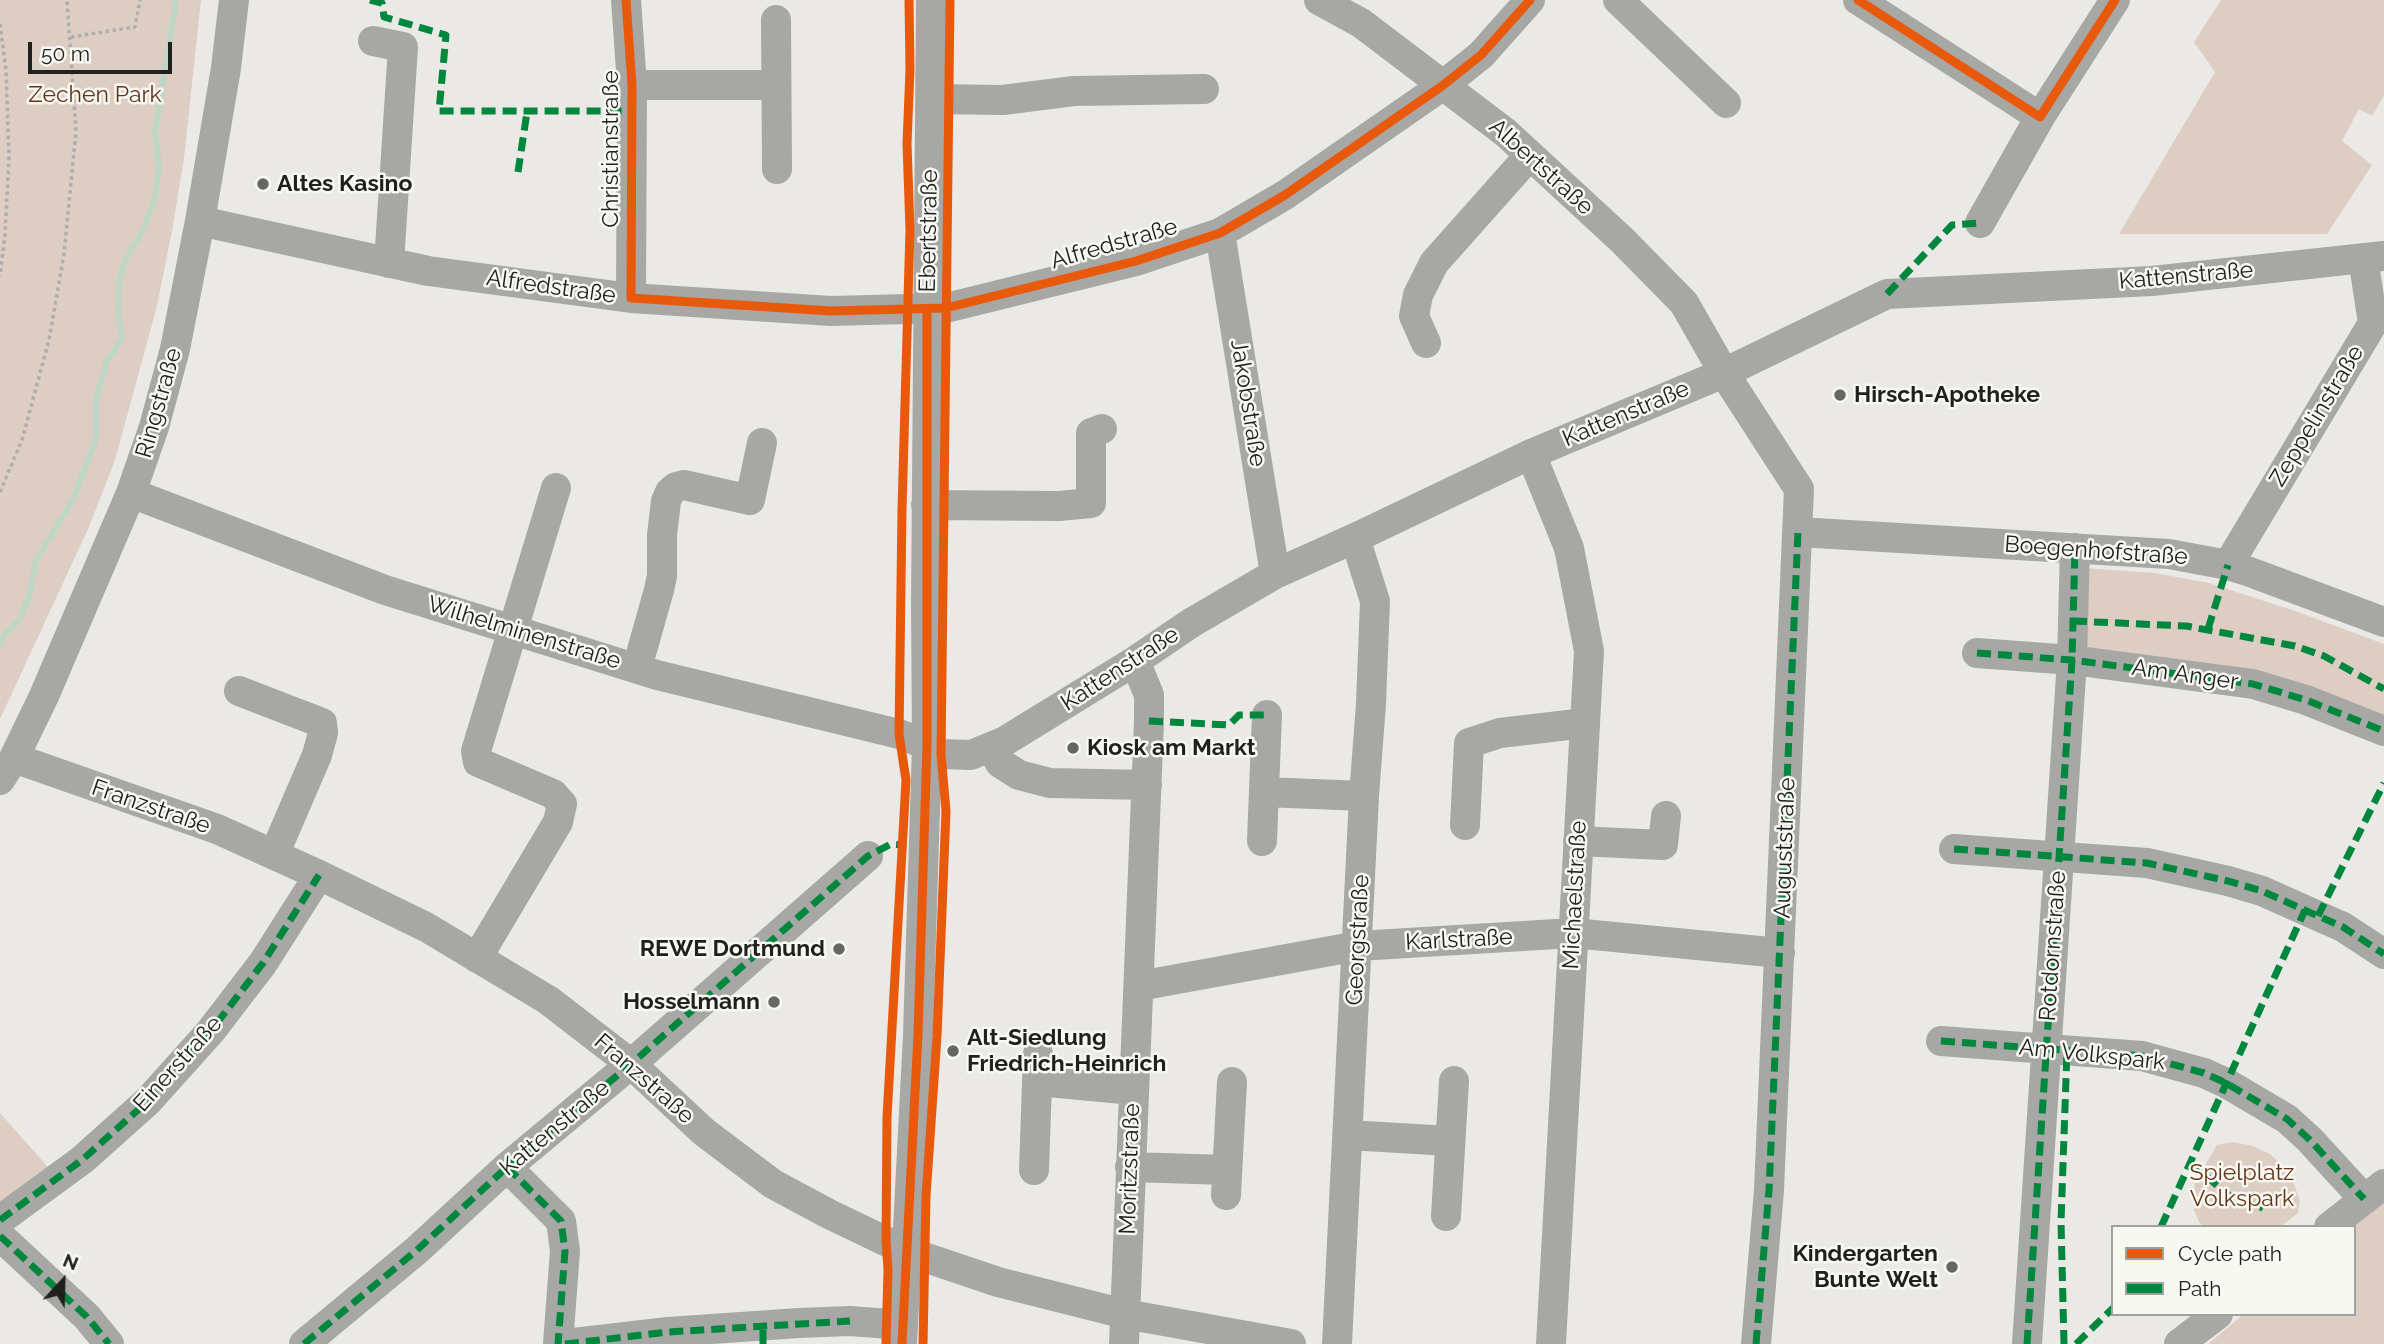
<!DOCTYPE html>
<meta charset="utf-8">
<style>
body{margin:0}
#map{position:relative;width:2384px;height:1344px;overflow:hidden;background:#eae9e6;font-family:Raleway,sans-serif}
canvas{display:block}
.legend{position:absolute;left:2111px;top:1225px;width:245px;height:91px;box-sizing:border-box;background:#f8f8f2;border:2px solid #a2a29d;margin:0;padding:9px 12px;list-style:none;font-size:21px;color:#20201e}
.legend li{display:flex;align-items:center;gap:14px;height:35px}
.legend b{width:35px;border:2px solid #a2a29d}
.north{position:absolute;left:28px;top:1246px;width:70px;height:70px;-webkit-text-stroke:5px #f8f8f2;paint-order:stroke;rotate:22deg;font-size:19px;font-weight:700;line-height:28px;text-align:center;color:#20201e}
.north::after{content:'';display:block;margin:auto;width:24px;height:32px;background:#20201e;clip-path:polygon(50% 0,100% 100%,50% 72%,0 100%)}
.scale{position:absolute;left:28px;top:42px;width:144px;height:32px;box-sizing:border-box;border:4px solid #20201e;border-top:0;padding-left:9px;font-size:21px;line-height:24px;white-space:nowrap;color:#20201e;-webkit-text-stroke:5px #f8f8f2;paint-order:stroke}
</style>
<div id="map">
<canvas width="2384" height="1344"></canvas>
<ul class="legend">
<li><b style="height:9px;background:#e8590c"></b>Cycle path</li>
<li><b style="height:9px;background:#00873e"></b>Path</li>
</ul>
<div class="north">N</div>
<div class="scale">50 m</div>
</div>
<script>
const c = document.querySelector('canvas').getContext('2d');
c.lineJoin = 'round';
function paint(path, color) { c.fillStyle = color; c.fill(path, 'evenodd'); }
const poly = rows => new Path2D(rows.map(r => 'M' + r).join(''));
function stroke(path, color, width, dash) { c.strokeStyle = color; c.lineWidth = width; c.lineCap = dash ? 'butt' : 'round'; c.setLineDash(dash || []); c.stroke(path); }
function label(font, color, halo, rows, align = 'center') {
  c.font = font + ' Raleway,sans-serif'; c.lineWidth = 5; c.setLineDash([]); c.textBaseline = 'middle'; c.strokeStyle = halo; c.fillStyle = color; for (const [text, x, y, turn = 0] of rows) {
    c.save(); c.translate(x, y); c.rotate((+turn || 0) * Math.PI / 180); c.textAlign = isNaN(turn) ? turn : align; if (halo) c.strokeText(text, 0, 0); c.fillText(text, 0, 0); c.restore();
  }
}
paint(poly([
 [0,0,201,0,184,158,172,231,157,306,115,460,89,527,0,719],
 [2221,0,2384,0,2384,96,2372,116,2359,109,2342,141,2372,165,2327,234,2119,234,2215,72,2194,42],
 [2083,568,2155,573,2209,583,2298,612,2384,644,2384,724,2088,659],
 [0,1113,48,1167,0,1203],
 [2233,1142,2253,1146,2270,1154,2281,1164,2292,1178,2300,1201,2298,1213,2280,1227,2204,1227,2199,1222,2194,1210,2195,1183,2217,1145],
 [2384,1202,2384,1344,2208,1344,2244,1314,2354,1314,2353,1227]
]), '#decdc3');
stroke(poly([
 [0,644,1,639,20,618,29,597,36,561,74,497,96,439,96,399,107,361,122,338,118,313,119,282,125,260,142,232,155,198,159,165,155,132,176,0]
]), '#bfd6c4', 6);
stroke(poly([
 [0,24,6,70,9,158,5,234,0,276],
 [71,37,135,27,140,0],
 [0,492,22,440,49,340,64,254,76,131,67,0],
 [899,712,900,649],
 [887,1120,892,1009]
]), '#aeaeaa', 3.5, [3.5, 3.5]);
stroke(poly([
 [626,0,632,85,631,298],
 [1319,0,1361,23,1506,133,1622,240,1684,303,1724,373,1799,489,1769,1190,1756,1344],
 [1618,0,1726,103],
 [1858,0,2040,117],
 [776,20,777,169],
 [373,41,403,47,389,263],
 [632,85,776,85],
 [931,99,1003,100,1074,91,1204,89],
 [200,221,428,271,631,298,831,311,946,308,1136,261,1220,233,1285,195,1442,86,1481,55,1530,0],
 [1980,223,2040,117,2115,0],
 [1220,233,1275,574],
 [1426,343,1414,316,1418,295,1434,263,1530,155],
 [1531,454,1569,548,1589,651,1551,1344],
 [131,493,385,590,657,675,899,734,927,745,941,754,971,755,1005,741,1135,661,1191,623,1275,574,1355,538,1531,454,1724,373,1887,294,2152,281,2384,256],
 [926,505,1059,506,1091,503,1091,433,1102,429],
 [1798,532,2169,554,2228,565,2250,572,2384,622],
 [2228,565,2373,323,2363,258],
 [1977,653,2072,660,2253,684,2306,700,2384,731],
 [637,668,659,590,662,576,662,535,666,501,670,492,676,487,684,485,750,500,762,443],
 [239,691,322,723,323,733,317,755,274,855],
 [991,747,1000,763,1019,775,1050,783,1147,785],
 [14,758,217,829,319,875,426,927,548,1000,631,1064,704,1132,773,1184,829,1214,906,1251,998,1282,1125,1314,1291,1344],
 [0,780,14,758,44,696,131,493,154,427,175,349,200,221,226,68,234,0],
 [1264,792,1364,796],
 [1465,825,1469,743,1500,733,1585,723],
 [1262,841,1267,715],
 [1578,841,1663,845,1666,816],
 [1954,849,2147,863,2228,881,2262,891,2318,916,2343,927,2384,954],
 [477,958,558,822,562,804,553,794,478,762,476,751,556,488],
 [1139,986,1358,946,1573,933,1780,953],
 [1941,1041,2142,1056,2204,1073,2226,1083,2287,1119,2310,1140,2364,1199],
 [1037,1081,1133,1090],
 [1348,1135,1450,1141],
 [507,1167,561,1221,565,1251,558,1344],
 [1130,1167,1227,1170],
 [1034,1170,1038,1054],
 [1226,1195,1232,1082],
 [1446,1216,1454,1081],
 [0,1220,82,1160,148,1101,210,1032,263,963,319,875],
 [2329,1227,2384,1184],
 [0,1236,87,1317,109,1344],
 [304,1344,417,1250,507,1167,631,1064,868,856],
 [565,1344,668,1332,799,1323,850,1321,903,1325],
 [902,1344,918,1035,927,745,926,604,931,0],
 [1124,1344,1149,721,1149,695,1135,661],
 [1337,1344,1364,796,1371,704,1375,601,1355,538],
 [2027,1344,2072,660,2075,548],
 [2179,1344,2218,1314]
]), '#a7a8a5', 30);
stroke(poly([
 [370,0,382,3,384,17,446,35,439,111,632,111],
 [518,172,527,112],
 [1887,294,1952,225,1980,223],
 [2073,621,2186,626,2295,646,2324,656,2384,689],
 [2208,629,2228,565],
 [1977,653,2072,660,2253,684,2306,700,2384,731],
 [1149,721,1229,725,1239,715,1267,715],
 [1954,849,2147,863,2228,881,2262,891,2318,916,2343,927,2384,954],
 [2318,916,2384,783],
 [1941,1041,2142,1056,2204,1073,2226,1083,2287,1119,2310,1140,2364,1199],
 [2190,1163,2231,1197,2263,1208],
 [507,1167,561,1221,565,1251,558,1344],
 [0,1220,82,1160,148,1101,210,1032,263,963,319,875],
 [2161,1227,2305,910],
 [0,1236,87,1317,109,1344],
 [304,1344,417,1250,507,1167,631,1064,868,856,891,844,903,845],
 [565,1344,668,1332,850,1321],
 [763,1344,763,1326],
 [1756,1344,1769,1190,1798,532],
 [2027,1344,2072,660,2075,548],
 [2064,1344,2061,1222,2067,1050],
 [2076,1344,2113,1308]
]), '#00873e', 7, [14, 7]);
stroke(poly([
 [626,0,632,85,631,298,831,311,946,308,1136,261,1220,233,1285,195,1442,86,1481,55,1530,0],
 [1858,0,2040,117,2115,0],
 [886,1344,888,1270,886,1240,887,1117,906,780,899,734,902,509,910,230,907,144,910,69,909,0],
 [902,1344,918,1035,927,745,927,309],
 [923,1344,926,1196,937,1036,946,811,941,754,950,0]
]), '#e8590c', 9);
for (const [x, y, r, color] of [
 [263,184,7,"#676664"],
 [1840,395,7,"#676664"],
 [1073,748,7,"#676664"],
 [839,949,7,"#676664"],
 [774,1002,7,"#676664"],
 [953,1051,7,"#676664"],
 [1952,1267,7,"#676664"]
]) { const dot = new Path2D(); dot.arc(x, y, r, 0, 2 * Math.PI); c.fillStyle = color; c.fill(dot); stroke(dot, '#f8f8f2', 2.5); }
label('23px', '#633418', '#f8f8f2', [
 ["Zechen Park",95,95],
 ["Spielplatz",2242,1173],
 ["Volkspark",2242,1199]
]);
label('23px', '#20201e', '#f8f8f2', [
 ["Christianstraße",611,149,-90],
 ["Albertstraße",1541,167,42],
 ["Ebertstraße",929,231,-89],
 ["Alfredstraße",1114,244,-16],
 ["Kattenstraße",2186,276,-5],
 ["Alfredstraße",551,287,8],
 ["Ringstraße",159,403,-74],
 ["Jakobstraße",1248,403,81],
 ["Kattenstraße",1626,414,-23],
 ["Zeppelinstraße",2317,416,-59],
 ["Boegenhofstraße",2096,551,4],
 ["Wilhelminenstraße",524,633,17],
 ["Kattenstraße",1120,669,-33],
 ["Am Anger",2185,675,8],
 ["Franzstraße",151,807,19],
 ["Auguststraße",1785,848,-88],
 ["Michaelstraße",1575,895,-87],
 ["Georgstraße",1358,940,-87],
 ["Karlstraße",1459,940,-3],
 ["Rotdornstraße",2053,946,-86],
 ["Am Volkspark",2092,1055,6],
 ["Einerstraße",178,1064,-48],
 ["Franzstraße",644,1079,41],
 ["Kattenstraße",555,1128,-40],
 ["Moritzstraße",1130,1169,-88]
]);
label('bold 23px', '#20201e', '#f8f8f2', [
 ["Altes Kasino",277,184],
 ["Hirsch-Apotheke",1854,395],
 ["Kiosk am Markt",1087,748],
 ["REWE Dortmund",825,949,"right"],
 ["Hosselmann",760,1002,"right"],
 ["Alt-Siedlung",967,1038],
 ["Friedrich-Heinrich",967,1064],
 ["Kindergarten",1938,1254,"right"],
 ["Bunte Welt",1938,1280,"right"]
], 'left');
</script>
